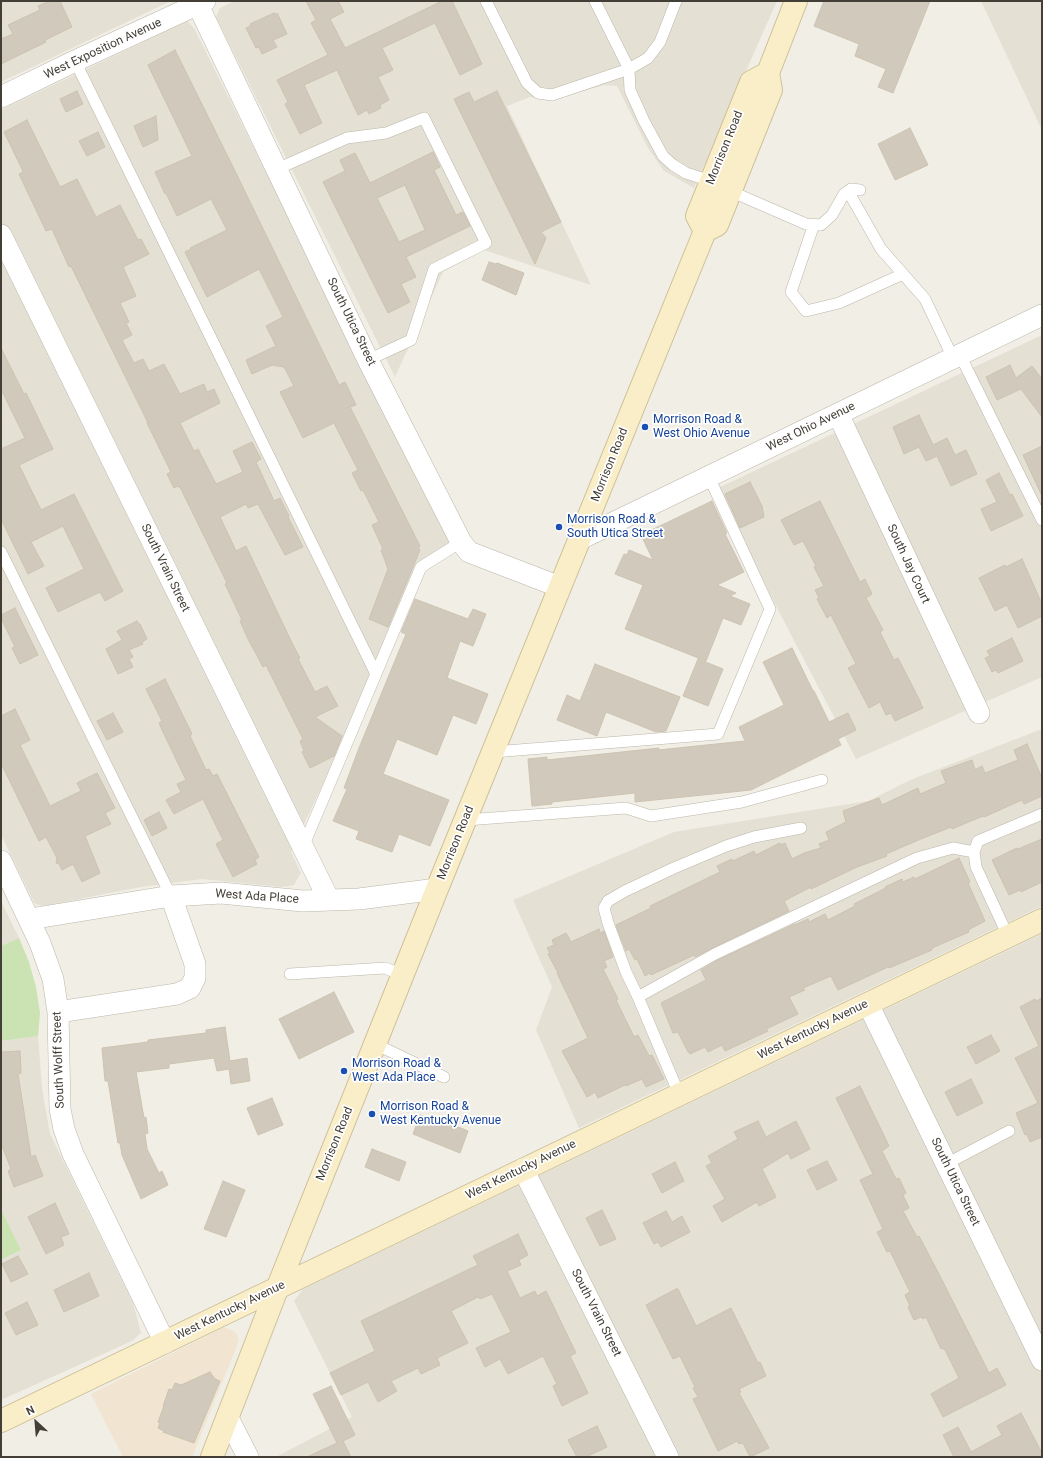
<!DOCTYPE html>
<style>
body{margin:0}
#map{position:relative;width:1043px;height:1458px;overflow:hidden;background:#f1eee6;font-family:Roboto,sans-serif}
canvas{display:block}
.frame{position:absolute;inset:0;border:2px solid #433e36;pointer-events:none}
.north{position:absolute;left:16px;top:1402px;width:40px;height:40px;-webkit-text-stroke:3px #fff;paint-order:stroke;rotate:334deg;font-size:11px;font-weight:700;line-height:16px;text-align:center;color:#433e36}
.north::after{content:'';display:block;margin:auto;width:14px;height:18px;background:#433e36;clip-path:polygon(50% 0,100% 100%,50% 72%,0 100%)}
</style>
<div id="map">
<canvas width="1043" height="1458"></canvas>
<div class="frame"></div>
<div class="north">N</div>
</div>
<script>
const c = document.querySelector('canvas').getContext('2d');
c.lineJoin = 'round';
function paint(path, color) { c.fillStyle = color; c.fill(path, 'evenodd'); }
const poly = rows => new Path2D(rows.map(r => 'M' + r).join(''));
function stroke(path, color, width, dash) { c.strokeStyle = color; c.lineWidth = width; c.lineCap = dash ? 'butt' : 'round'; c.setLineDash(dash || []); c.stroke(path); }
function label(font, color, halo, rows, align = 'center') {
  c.font = font + ' Roboto,sans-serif'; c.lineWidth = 3.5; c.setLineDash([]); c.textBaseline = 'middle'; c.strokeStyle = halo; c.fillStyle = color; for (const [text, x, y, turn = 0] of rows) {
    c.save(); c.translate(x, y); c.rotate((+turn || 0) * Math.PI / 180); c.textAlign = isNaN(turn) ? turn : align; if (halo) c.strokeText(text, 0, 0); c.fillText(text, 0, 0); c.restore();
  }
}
paint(poly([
 [1,1,171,1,1,82],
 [235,1,777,1,694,188,664,171,648,148,617,86,604,85,553,100,530,97,507,106,591,285,484,250,443,272,395,377,216,17,220,8],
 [981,1,1042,1,1042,130],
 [187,21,194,28,454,549,424,568,291,852,301,873,294,885,282,887,202,879,141,887,44,906,35,904,1,835,1,110],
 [1042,335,1042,677,856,759,776,606,718,488],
 [1042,729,1042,906,579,1128,536,1030,552,987,513,900,674,832,868,801,910,780],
 [1,901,19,938,1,946],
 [1042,934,1042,1457,276,1457,352,1417,294,1301,303,1289],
 [38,1036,42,1088,50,1134,133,1303,141,1333,132,1341,1,1400,1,1260,21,1250,1,1209,1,1041]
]), '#e4e0d4');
paint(poly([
 [224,1327,236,1332,239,1341,192,1457,123,1457,91,1394]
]), '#f1e5d2');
paint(poly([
 [19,938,29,962,36,987,40,1013,38,1036,1,1041,1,946],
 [1,1209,21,1250,1,1260]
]), '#cbe2b2');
const building = poly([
 [49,1,60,1,72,27,45,40,46,42,1,64,1,39,13,34,8,25,40,10,38,6,49,1],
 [306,1,338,1,344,12,330,19,345,48,442,1,452,1,482,64,460,75,435,23,382,48,393,70,378,77,389,100,380,105,381,108,369,114,367,110,358,115,337,70,304,85,322,123,300,134,285,104,288,102,277,80,328,55,311,23,316,20,306,1],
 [824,1,930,1,893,93,878,87,886,69,855,56,859,44,814,26,824,1],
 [274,13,274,15,277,13,287,34,273,40,277,47,262,54,259,47,256,48,246,28,251,26,250,24,274,13],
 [175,50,233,167,339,385,345,382,356,405,350,407,420,546,418,547,420,550,388,627,369,619,388,569,381,550,383,549,372,525,379,522,363,490,361,491,352,473,358,470,334,423,303,438,280,392,294,386,284,367,272,365,252,374,246,360,276,346,266,326,283,317,259,269,207,297,185,252,191,249,190,248,227,230,211,199,177,216,166,193,165,194,155,172,192,156,148,65,175,50],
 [77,91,83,104,66,112,60,99,77,91],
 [497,91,561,222,541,232,546,238,535,264,454,99,469,92,474,102,497,91],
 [156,116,158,140,143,147,134,126,156,116],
 [27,120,60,187,77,179,96,217,120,205,138,240,141,239,149,254,123,267,136,296,120,303,129,322,126,323,132,335,122,340,134,363,143,359,149,371,164,364,180,394,204,384,207,392,214,389,220,403,180,423,194,451,198,449,216,484,243,472,233,451,252,442,261,459,256,462,274,501,280,498,289,516,288,517,303,547,285,555,258,504,248,508,246,504,220,517,236,551,246,546,293,645,300,658,298,659,315,692,327,686,338,706,315,717,342,736,334,756,310,768,302,752,304,751,300,741,303,739,266,665,263,667,248,639,240,621,242,620,225,584,227,583,181,489,178,486,174,488,167,474,171,472,147,423,148,423,71,266,69,267,52,229,46,231,19,174,23,172,22,169,4,132,27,120],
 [910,128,928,165,895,180,878,144,910,128],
 [98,132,105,147,87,156,79,141,98,132],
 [433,152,440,167,434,170,456,215,463,212,470,226,406,257,416,277,401,284,410,302,388,313,323,182,345,171,340,160,355,153,370,183,433,152],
 [405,185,425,230,399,242,377,198,405,185],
 [489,262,496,264,497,263,524,273,516,295,482,280,489,262],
 [1,348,24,394,26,393,53,449,19,465,41,510,74,494,123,591,105,601,100,592,58,612,46,588,84,569,63,526,31,542,44,566,28,574,1,519,1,449,25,438,1,389,1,348],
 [1010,365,1016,378,1032,366,1042,379,1042,417,1021,389,997,400,986,377,1010,365],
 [919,415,933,445,947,438,955,455,966,450,977,474,951,486,937,456,926,461,919,447,904,454,893,427,919,415],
 [1042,446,1042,496,1023,455,1042,446],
 [999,473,1010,495,1012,494,1023,516,991,531,981,509,997,502,986,480,999,473],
 [750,482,762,506,764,517,740,528,725,494,750,482],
 [712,501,727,533,725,534,744,572,717,585,736,593,730,596,750,604,741,625,723,618,706,661,625,629,643,585,615,574,624,554,627,555,629,550,653,560,641,535,712,501],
 [820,501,860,582,865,579,872,594,866,598,883,630,880,632,894,660,898,658,921,703,920,703,923,708,895,721,891,713,886,715,880,702,869,708,848,668,856,664,831,615,827,618,817,599,819,598,815,590,824,586,814,567,816,566,803,541,794,545,781,520,820,501],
 [1022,559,1042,604,1042,616,1018,628,1007,605,995,611,979,578,1005,565,1006,567,1022,559],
 [415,599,468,619,473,609,486,614,473,646,460,641,447,678,488,694,476,724,453,715,437,755,397,739,383,774,449,800,430,846,399,834,392,852,356,839,359,831,333,821,347,789,344,788,359,748,406,634,401,632,415,599],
 [15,608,38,655,20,664,12,648,15,647,1,618,1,615,15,608],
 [137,621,139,624,140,624,147,639,142,642,143,644,129,650,133,657,129,659,133,667,118,674,106,649,122,640,117,631,137,621],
 [1012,638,1023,661,998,673,996,670,992,672,985,658,990,656,987,651,1012,638],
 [792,648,813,691,814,691,829,722,848,713,856,730,838,739,841,745,751,790,635,802,635,793,552,802,552,804,532,806,528,759,547,757,547,760,659,748,658,750,745,741,739,727,784,705,763,662,792,648],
 [698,659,723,669,708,706,683,696,698,659],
 [595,664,680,697,666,731,656,732,606,712,597,736,557,720,567,695,580,701,595,664],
 [165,679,192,734,190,736,206,770,209,769,213,776,217,774,259,857,255,860,257,864,233,877,216,844,223,840,203,799,174,814,166,800,181,792,177,784,186,780,163,732,159,723,162,721,146,689,165,679],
 [15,709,30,740,20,745,50,806,81,791,77,783,97,773,115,808,105,813,111,824,85,836,100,873,82,882,73,864,62,870,59,864,56,863,57,858,46,837,39,841,1,763,1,716,15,709],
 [113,713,123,732,107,740,97,721,113,713],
 [1027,744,1042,778,1042,796,1024,804,1022,800,984,817,983,816,952,829,951,827,921,839,886,854,887,856,857,867,811,889,811,887,784,901,789,911,712,948,695,957,694,955,651,975,650,973,645,976,637,959,635,960,629,949,626,951,616,925,651,908,650,906,720,872,717,866,732,859,733,861,754,851,756,855,780,843,781,845,785,843,792,859,804,853,821,848,819,844,829,840,826,832,846,822,843,811,879,798,882,805,918,788,920,794,946,783,941,771,972,760,975,770,982,766,985,773,1018,760,1014,750,1027,744],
 [159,812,167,828,152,836,144,820,159,812],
 [1042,839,1042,882,1021,892,1020,890,1009,895,992,860,1017,848,1018,849,1042,839],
 [959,858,970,882,968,883,985,921,968,930,969,932,932,948,932,950,889,968,888,967,838,990,831,976,803,988,805,990,789,997,798,1014,766,1029,768,1031,725,1051,722,1045,708,1052,705,1047,690,1054,689,1052,688,1052,678,1032,673,1033,661,1003,706,980,701,970,718,960,795,924,795,925,808,919,809,922,825,914,828,920,855,906,854,904,886,888,885,887,902,879,903,882,914,877,915,879,959,858],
 [599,929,600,933,604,931,613,957,604,961,607,967,603,969,618,999,616,1000,634,1037,638,1035,649,1056,652,1055,664,1079,646,1087,642,1079,626,1086,625,1085,598,1098,595,1092,587,1097,562,1051,588,1038,557,973,558,973,548,954,550,953,547,948,554,945,552,940,566,933,571,942,599,929],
 [334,992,354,1032,299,1059,279,1019,334,992],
 [1042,998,1042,1137,1030,1142,1027,1134,1025,1135,1016,1113,1038,1103,1015,1058,1039,1046,1020,1007,1035,999,1036,1001,1042,998],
 [225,1027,230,1061,247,1058,250,1081,231,1084,229,1069,217,1071,214,1058,169,1064,169,1068,136,1072,144,1118,146,1117,148,1133,145,1134,147,1149,159,1173,162,1171,168,1185,141,1199,122,1155,120,1143,118,1143,108,1081,105,1081,102,1048,148,1042,148,1040,206,1033,206,1030,225,1027],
 [991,1035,1000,1051,976,1064,967,1047,991,1035],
 [20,1051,21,1073,18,1074,31,1157,35,1155,43,1176,14,1187,8,1171,11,1169,1,1143,1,1052,20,1051],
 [971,1079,983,1103,957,1116,945,1092,971,1079],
 [860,1086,889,1146,882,1151,896,1179,899,1178,906,1193,903,1195,909,1208,903,1211,917,1237,919,1236,941,1278,989,1373,997,1368,1006,1385,943,1417,931,1394,959,1378,945,1350,944,1350,943,1348,941,1349,926,1317,923,1319,921,1317,914,1320,908,1307,910,1306,905,1295,910,1292,890,1251,887,1252,877,1232,883,1229,860,1180,873,1174,836,1098,860,1086],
 [272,1098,283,1125,258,1135,247,1108,272,1098],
 [420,1115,443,1124,444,1121,468,1131,460,1153,413,1134,420,1115],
 [758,1121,766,1137,796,1121,810,1149,791,1159,788,1153,762,1169,776,1197,759,1206,757,1202,722,1222,713,1206,725,1199,706,1166,712,1163,708,1156,738,1139,734,1132,758,1121],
 [372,1149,406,1162,399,1181,365,1167,372,1149],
 [827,1161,837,1180,817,1190,807,1170,827,1161],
 [675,1162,684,1181,662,1193,652,1174,675,1162],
 [223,1181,245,1190,226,1237,204,1229,223,1181],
 [55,1203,69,1234,61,1237,64,1245,46,1254,28,1217,55,1203],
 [602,1210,616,1239,600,1246,586,1218,602,1210],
 [666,1211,672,1222,682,1216,690,1232,661,1247,658,1242,654,1244,643,1223,666,1211],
 [518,1234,528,1255,519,1260,521,1265,507,1271,520,1298,535,1291,537,1296,546,1291,576,1353,570,1356,588,1393,562,1406,553,1386,557,1384,543,1356,508,1374,500,1359,485,1367,476,1348,511,1332,492,1294,480,1299,478,1297,451,1311,468,1343,437,1358,440,1365,421,1374,418,1368,391,1381,397,1391,378,1402,368,1382,341,1395,330,1373,375,1351,361,1321,478,1265,473,1256,518,1234],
 [18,1256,28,1274,11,1282,2,1264,18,1256],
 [89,1273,99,1296,64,1312,54,1290,89,1273],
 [676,1289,678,1289,696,1326,731,1308,758,1363,760,1362,766,1376,739,1389,741,1392,739,1393,769,1448,750,1457,743,1443,739,1444,737,1441,718,1451,693,1399,698,1397,693,1388,695,1387,680,1356,673,1359,646,1305,676,1289],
 [27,1302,38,1325,16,1335,5,1313,27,1302],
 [210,1372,215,1379,220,1381,194,1443,163,1432,164,1431,158,1428,160,1423,158,1422,164,1406,163,1406,169,1389,172,1390,175,1383,181,1385,210,1372],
 [331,1386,355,1435,343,1441,351,1457,307,1457,337,1443,313,1394,331,1386],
 [1021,1413,1042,1453,1042,1457,954,1457,943,1435,958,1427,971,1452,1002,1435,997,1426,1021,1413],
 [597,1426,607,1447,586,1457,577,1457,568,1440,597,1426]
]);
paint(building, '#d1cabc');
stroke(building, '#ccc2b0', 1);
const lane = poly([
 [486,1,527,83,538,93,552,95,629,69,648,58,660,42,676,1],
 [595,1,629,69,630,90,644,121,663,156,673,165,686,173,711,181],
 [75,61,376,674],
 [277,169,347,138,386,133,424,118,486,243,434,269,411,340,368,360],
 [730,191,806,224,821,225,832,215,844,194,851,189,860,190],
 [848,191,881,249,925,299,953,358],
 [814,224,791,292,806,311,839,303,903,274],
 [960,355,1042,520],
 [1,552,171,896],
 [493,752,718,734,770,609,709,477],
 [466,820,626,808,651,816,742,802,822,780],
 [303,847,421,567,461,542],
 [1008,936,976,867,974,852,978,841,1042,814],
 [290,974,385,968,403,975],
 [638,997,626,972,608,923,604,908,608,901,625,891,674,868,726,846,754,837,801,828],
 [375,1044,444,1077],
 [679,1094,638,997,715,954,917,858,953,848,974,852],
 [946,1164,1009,1131]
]);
const street = poly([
 [196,1,368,360,461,542,469,552,560,587],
 [1,97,75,61,205,1],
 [1,235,329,900],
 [838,414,979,713],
 [580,539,1042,315],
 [1,861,40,943,53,979,58,1012,60,1109,64,1129,73,1154,165,1343],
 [30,919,171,896,221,893,303,901,359,899,437,889],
 [868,1004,1042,1360],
 [58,1012,177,994,190,988,195,978,195,964,171,896],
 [523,1169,668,1457],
 [228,1418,248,1457]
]);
const secondary = poly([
 [705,231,697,216,751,82,768,73],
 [1,1421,1042,920],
 [212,1457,277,1289,437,889,705,231,717,225,771,90,768,73,796,1]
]);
stroke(lane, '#bbb6a9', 12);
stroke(street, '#bbb6a9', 22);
stroke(secondary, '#cdc199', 24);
stroke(lane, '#fff', 11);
stroke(street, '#fff', 21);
stroke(secondary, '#f9eec8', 22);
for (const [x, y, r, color] of [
 [645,427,4,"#1a4fb4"],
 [559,527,4,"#1a4fb4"],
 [344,1071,4,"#1a4fb4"],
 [372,1114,4,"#1a4fb4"]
]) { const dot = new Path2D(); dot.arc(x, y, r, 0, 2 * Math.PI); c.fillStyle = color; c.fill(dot); stroke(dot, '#fff', 1.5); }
label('12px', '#433e36', '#fff', [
 ["West Exposition Avenue",103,49,-25],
 ["Morrison Road",725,148,-68],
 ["South Utica Street",351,322,64],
 ["West Ohio Avenue",811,427,-26],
 ["Morrison Road",610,465,-68],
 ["South Jay Court",908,564,65],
 ["South Vrain Street",165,568,64],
 ["Morrison Road",456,843,-68],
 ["West Ada Place",257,897,4],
 ["West Kentucky Avenue",813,1030,-26],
 ["South Wolff Street",59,1060,-92],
 ["Morrison Road",335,1144,-68],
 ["West Kentucky Avenue",521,1170,-26],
 ["South Utica Street",955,1182,64],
 ["West Kentucky Avenue",230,1311,-26],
 ["South Vrain Street",596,1313,63]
]);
label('12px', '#164399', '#fff', [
 ["Morrison Road &",653,420],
 ["West Ohio Avenue",653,434],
 ["Morrison Road &",567,520],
 ["South Utica Street",567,534],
 ["Morrison Road &",352,1064],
 ["West Ada Place",352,1078],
 ["Morrison Road &",380,1107],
 ["West Kentucky Avenue",380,1121]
], 'left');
</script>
